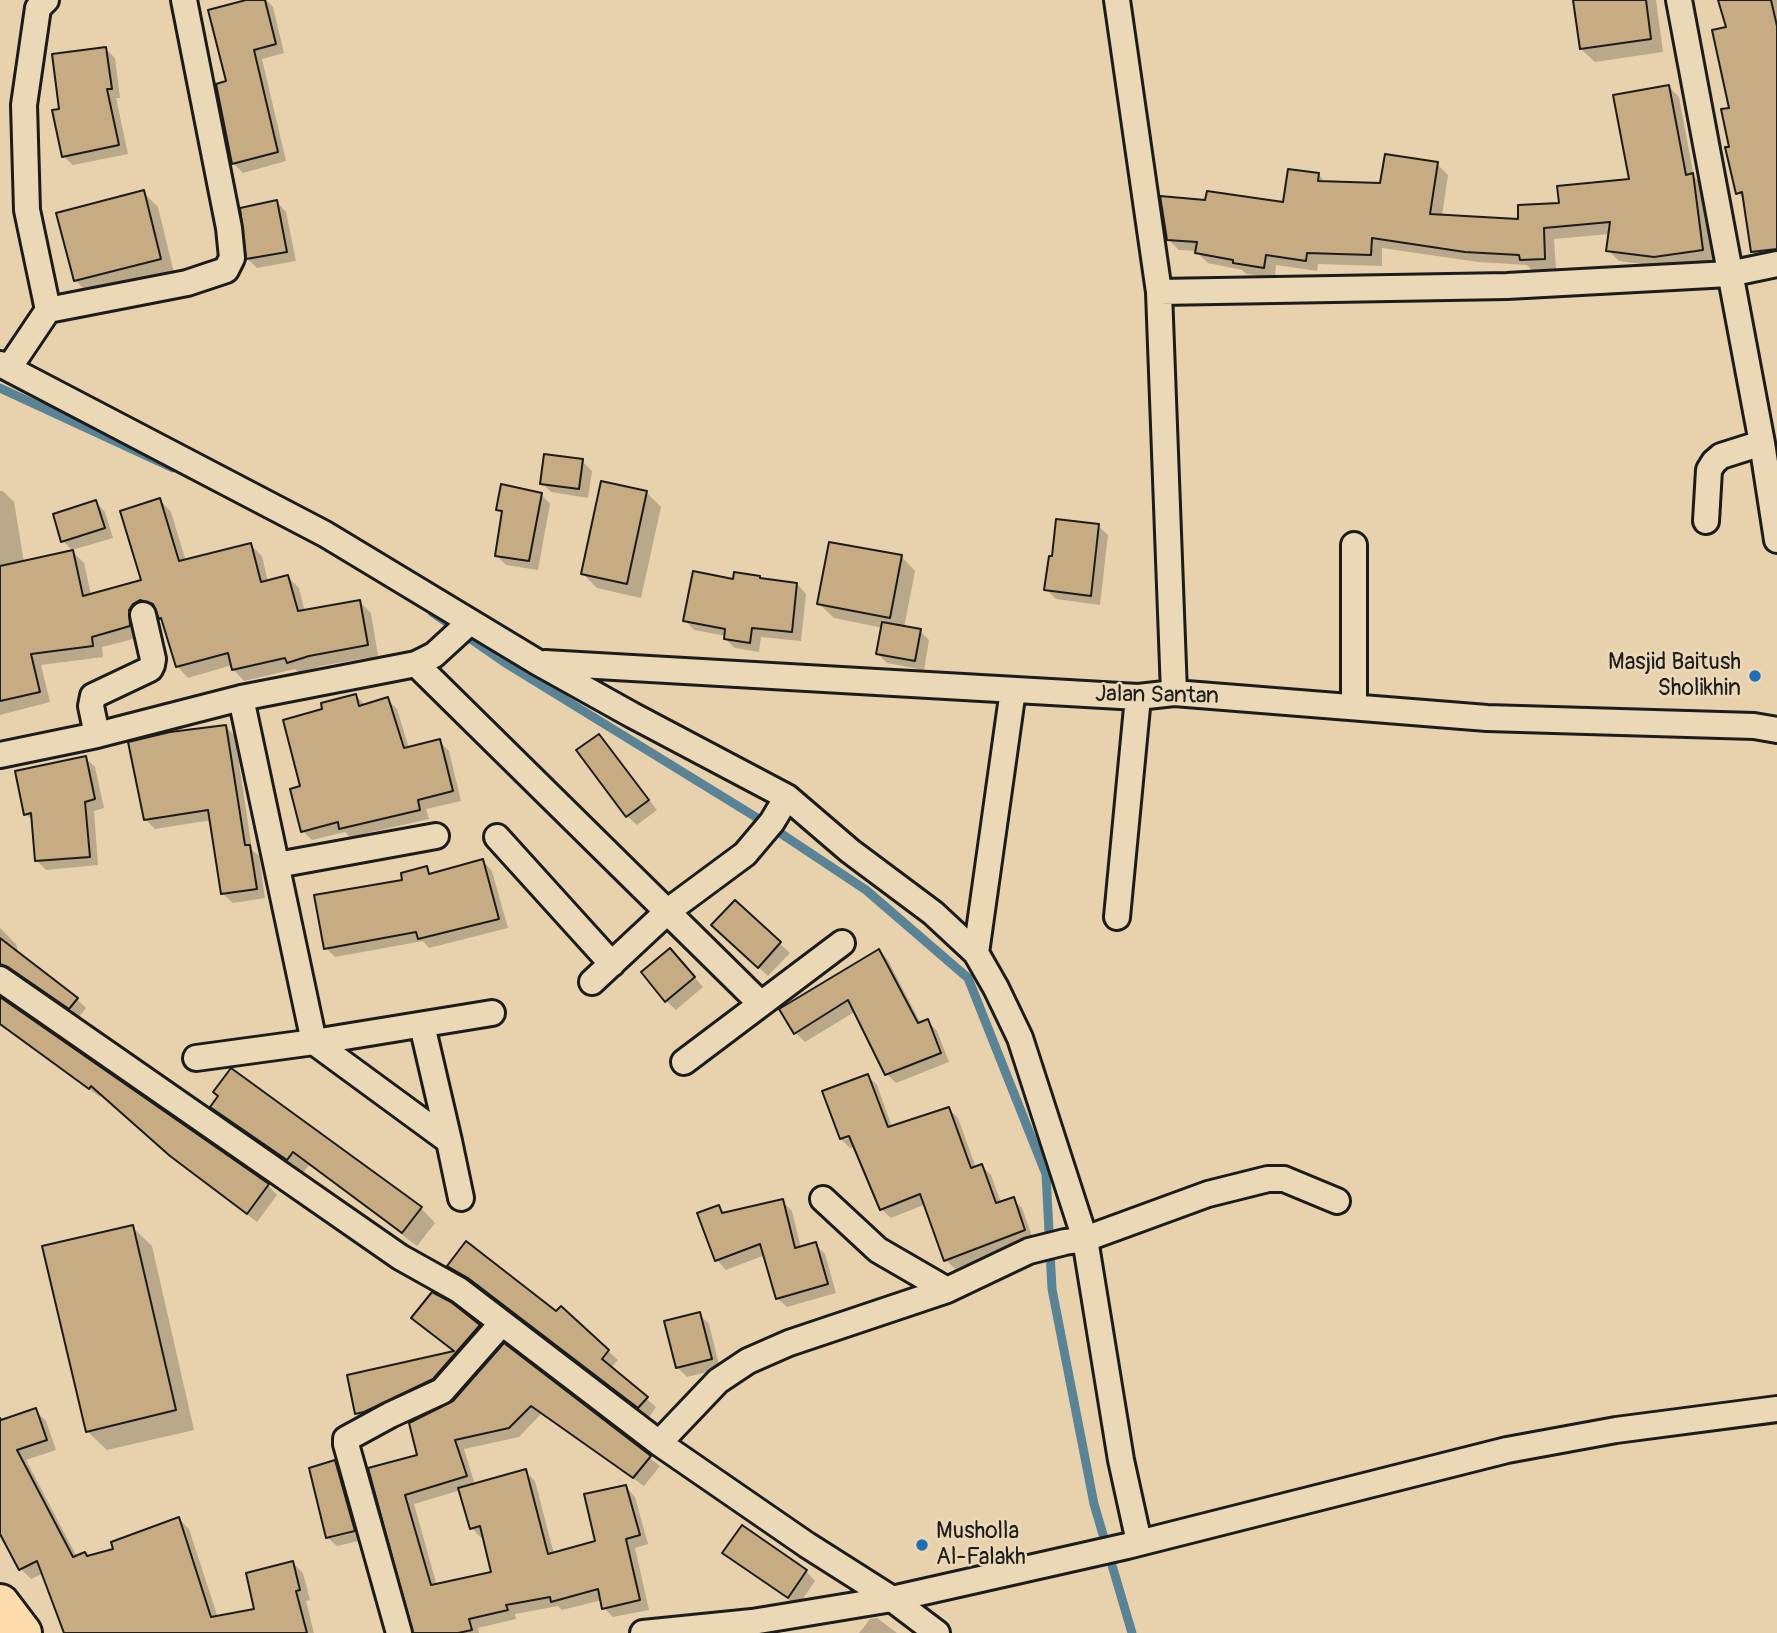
<!DOCTYPE html>
<style>
body{margin:0}
canvas{display:block;background:#e8d2ae}
</style>
<canvas width="1777" height="1633"></canvas>
<script>
const c = document.querySelector('canvas').getContext('2d');
c.lineJoin = 'round';
function paint(path, color) { c.fillStyle = color; c.fill(path, 'evenodd'); }
const poly = rows => new Path2D(rows.map(r => 'M' + r).join(''));
function stroke(path, color, width, dash) { c.strokeStyle = color; c.lineWidth = width; c.lineCap = dash ? 'butt' : 'round'; c.setLineDash(dash || []); c.stroke(path); }
function label(font, color, halo, rows, align = 'center') {
  c.font = font + ' Pangolin,sans-serif'; c.lineWidth = 5; c.setLineDash([]); c.textBaseline = 'middle'; c.strokeStyle = halo; c.fillStyle = color; for (const [text, x, y, turn = 0] of rows) {
    c.save(); c.translate(x, y); c.rotate((+turn || 0) * Math.PI / 180); c.textAlign = isNaN(turn) ? turn : align; if (halo) c.strokeText(text, 0, 0); c.fillText(text, 0, 0); c.restore();
  }
}
paint(poly([
 [253,0,266,0,273,7,284,53,262,59,286,161,243,173,233,163,228,83],
 [1575,0,1656,0,1663,52,1595,62,1581,49],
 [1720,0,1777,0,1777,259,1762,261,1753,252,1745,200,1738,193,1731,148,1728,28],
 [106,49,115,58,120,98,116,98,128,154,73,165,63,156,61,110],
 [1668,86,1679,97,1694,177,1704,186,1713,261,1666,267,1619,261,1608,250,1610,234,1554,239,1556,269,1532,270,1527,265,1478,262,1382,248,1382,266,1318,264,1317,271,1276,265,1275,278,1246,274,1242,270,1208,263,1196,251,1179,250,1168,239,1284,204,1318,174,1326,183,1382,185,1437,164,1448,175,1442,216,1520,220,1631,180],
 [143,192,158,207,174,273,90,295,75,280],
 [277,202,286,212,296,261,257,268,248,259],
 [582,461,592,471,588,498,551,492,542,483],
 [0,491,3,491,14,502,24,562,72,551,84,563,91,595,143,582,160,500,171,512,186,561,251,545,262,556,268,582,288,577,299,588,305,612,360,602,371,613,378,656,321,666,299,673,295,669,244,681,233,669,232,665,188,678,177,666,164,621,158,611,151,611,141,637,102,647,103,657,41,665,50,702,0,715],
 [646,492,661,507,641,598,597,588,583,574],
 [541,494,550,504,538,570,506,565,497,556,503,515,497,509],
 [96,502,105,512,113,538,72,550,63,541],
 [1098,526,1108,535,1100,605,1056,599,1046,589],
 [901,556,915,571,904,628,920,631,929,640,924,670,887,663,878,654,883,628,834,618,819,604],
 [734,581,762,581,797,584,806,594,801,641,761,637,759,652,735,648,725,639,726,636,694,630,685,620],
 [356,696,366,706,387,699,397,709,409,748,439,741,449,751,461,801,426,809,429,819,350,837,345,832,312,840,303,831,302,787,325,711],
 [225,726,235,736,252,850,259,856,265,898,233,903,223,894,212,820,155,829,145,819],
 [599,736,657,810,637,825,627,816],
 [85,758,95,767,104,808,94,811,98,865,46,870,37,861,34,822,26,814],
 [483,861,492,871,508,928,429,948,423,941,335,957,326,948,426,868,432,875],
 [735,903,790,953,768,976,723,935],
 [0,928,16,944,25,980,0,968],
 [879,951,888,960,921,1024,928,1021,937,1031,949,1062,896,1083,887,1074,856,1011,805,1042,795,1032],
 [680,960,703,987,676,1010,666,1001],
 [48,992,77,999,86,1008,79,1017],
 [1,1023,268,1185,277,1195,257,1222,181,1165,102,1094,100,1097,10,1032],
 [868,1076,877,1085,892,1127,949,1109,958,1118,976,1168,982,1166,991,1175,1001,1203,1013,1199,1022,1208,1033,1239,955,1269,946,1260,926,1204,891,1218,881,1209,855,1146,850,1148,841,1139],
 [858,1134,844,1140,844,1136],
 [212,1107,421,1208,435,1223,417,1246,309,1165,302,1174,227,1121],
 [782,1201,792,1211,801,1248,815,1244,825,1254,836,1293,787,1307,777,1298,765,1255,726,1270,717,1260,719,1207,726,1214],
 [132,1227,152,1246,194,1430,107,1450,87,1431],
 [449,1266,556,1313,561,1308,618,1360,611,1368,656,1407,649,1417,480,1287,458,1275],
 [450,1304,488,1336,442,1388,366,1423,357,1413,349,1377,456,1353,423,1327],
 [699,1314,709,1324,720,1369,687,1377,677,1367],
 [504,1346,660,1466,644,1486,541,1414,519,1437,464,1449,475,1485,525,1471,535,1481,554,1554,597,1542,626,1487,635,1497,648,1544,635,1548,649,1610,613,1617,604,1608,602,1600,562,1610,558,1606,515,1614,516,1619,478,1628,479,1633,415,1633,370,1469,419,1457,454,1403],
 [461,1490,472,1528,481,1538,484,1537,493,1573,437,1586,414,1504],
 [35,1410,46,1421,56,1450,26,1460,77,1557,88,1557,115,1550,179,1519,189,1529,218,1618,256,1611,293,1563,303,1573,310,1600,306,1601,314,1633,66,1633,44,1573,31,1579,21,1569,0,1530,0,1422],
 [335,1462,344,1472,360,1528,332,1535,332,1538,361,1531,363,1540,337,1546,327,1537],
 [743,1527,806,1571,815,1581,798,1606,734,1562,725,1553],
 [877,1618,897,1633,859,1633,870,1619]
]), '#0003');
stroke(poly([
 [0,388,173,468],
 [432,612,507,664,759,819,866,890,968,978,1046,1174,1052,1289,1094,1504,1132,1633]
]), '#5a8395', 9);
const building = poly([
 [246,0,265,0,276,44,254,50,278,152,232,164,216,84,226,81,208,10,246,0],
 [1573,0,1646,0,1651,39,1580,49,1573,0],
 [1718,0,1771,0,1777,26,1777,249,1751,252,1742,192,1736,194,1725,147,1729,147,1721,109,1729,108,1712,30,1726,27,1718,0],
 [106,47,112,89,107,89,119,145,62,157,52,110,59,109,52,54,106,47],
 [1669,85,1686,175,1693,173,1703,250,1654,257,1606,251,1610,222,1544,228,1545,259,1520,260,1519,255,1465,252,1372,238,1371,255,1307,253,1306,261,1266,255,1264,268,1233,263,1233,260,1195,253,1197,242,1167,240,1160,196,1205,200,1207,191,1283,202,1288,169,1319,173,1318,181,1380,183,1385,154,1438,162,1430,214,1518,219,1518,205,1559,203,1557,186,1629,179,1613,95,1669,85],
 [144,190,161,259,74,281,56,213,144,190],
 [277,200,287,252,246,259,240,208,277,200],
 [544,454,583,459,579,489,540,484,544,454],
 [601,481,647,491,627,584,581,574,601,481],
 [501,484,542,493,529,561,495,556,502,511,496,510,501,484],
 [160,498,179,561,251,543,261,582,288,575,298,611,360,600,368,645,309,656,287,663,285,658,232,670,228,653,176,667,161,618,159,619,153,604,140,600,133,604,129,610,130,626,92,637,93,646,31,654,40,692,0,701,0,566,73,550,83,596,141,580,120,511,160,498],
 [96,500,105,528,61,542,53,514,96,500],
 [1056,519,1099,524,1091,596,1044,590,1049,556,1052,556,1056,519],
 [829,542,902,555,890,618,817,604,829,542],
 [693,571,733,579,734,572,760,576,760,578,797,583,792,632,752,628,750,643,724,639,725,629,683,621,693,571],
 [882,622,921,629,915,661,876,654,882,622],
 [356,694,359,706,388,697,404,748,440,739,453,791,418,800,420,810,339,829,338,822,301,832,290,789,300,786,283,720,322,709,321,703,356,694],
 [226,725,245,845,250,845,257,889,221,894,208,810,144,820,128,742,170,732,226,725],
 [599,734,649,800,626,817,576,750,599,734],
 [86,756,95,799,85,802,90,857,35,861,31,813,24,815,15,771,86,756],
 [483,859,499,919,418,939,416,932,324,949,314,895,402,880,401,873,427,866,429,874,483,859],
 [735,900,781,942,758,968,711,925,735,900],
 [0,938,78,998,69,1009,8,967,0,964,0,938],
 [670,948,695,977,665,1002,641,972,670,948],
 [879,949,918,1023,928,1019,941,1053,885,1075,848,1000,794,1034,779,1009,879,949],
 [0,997,269,1184,247,1214,170,1156,91,1086,89,1089,0,1024,0,997],
 [231,1068,422,1207,402,1233,293,1152,287,1160,210,1107,218,1096,213,1092,231,1068],
 [868,1074,888,1127,949,1107,971,1168,982,1164,996,1203,1014,1197,1025,1230,944,1261,920,1194,880,1210,849,1136,840,1139,822,1091,868,1074],
 [783,1199,795,1248,816,1242,828,1284,776,1299,760,1244,715,1261,697,1213,719,1205,722,1213,783,1199],
 [133,1225,176,1410,86,1432,42,1246,133,1225],
 [466,1241,556,1311,561,1306,609,1350,602,1359,648,1397,638,1408,468,1278,447,1266,466,1241],
 [432,1292,451,1302,480,1325,433,1379,364,1412,355,1414,347,1375,454,1351,411,1318,432,1292],
 [700,1312,712,1359,676,1368,664,1321,700,1312],
 [504,1343,651,1456,633,1478,531,1406,509,1428,455,1440,467,1476,405,1495,431,1585,491,1572,480,1526,470,1529,458,1488,526,1469,548,1554,595,1541,584,1494,626,1485,640,1535,626,1539,640,1600,602,1609,598,1589,551,1602,550,1597,506,1605,508,1610,469,1619,472,1630,458,1633,413,1633,368,1468,417,1455,409,1423,453,1401,504,1343],
 [36,1408,47,1440,17,1450,73,1557,85,1552,87,1556,113,1549,111,1542,179,1517,211,1617,254,1609,246,1573,293,1561,300,1590,296,1591,307,1633,64,1633,37,1561,19,1570,0,1534,0,1418,1,1420,36,1408],
 [335,1460,355,1531,326,1538,309,1468,335,1460],
 [742,1525,807,1570,788,1598,722,1553,742,1525]
]);
paint(building, '#c7ac83');
stroke(building, '#1c1c1c', 2);
const minor = poly([
 [46,0,38,8,24,105,27,210,48,310,187,283,226,270,232,258,229,228,184,0],
 [1117,0,1159,292],
 [1679,0,1762,443,1777,540],
 [0,364,325,534,537,662,632,715,787,797,850,851,933,913,976,953,996,988,1020,1038,1085,1239,1121,1460,1139,1542],
 [9,368,48,310],
 [1706,521,1709,470,1714,462,1721,456,1762,443],
 [1354,545,1354,707],
 [545,663,1138,697,1174,693,1487,718,1754,726,1777,730],
 [416,664,761,1004],
 [1174,693,1159,292,1507,286,1729,274,1777,264],
 [241,698,314,1042,449,1141,461,1198],
 [97,735,91,706,93,696,150,669,152,665,153,659,143,615],
 [0,755,97,735,241,698,416,664,434,655,470,622],
 [497,837,612,964],
 [277,865,436,836],
 [1117,917,1138,697],
 [976,953,1013,690],
 [0,979,400,1257,459,1290,659,1443,807,1545,892,1599,937,1633],
 [592,982,668,911,745,854,772,822,787,797],
 [422,1025,449,1141],
 [196,1058,314,1042,492,1013],
 [684,1062,842,943],
 [823,1199,878,1250,947,1290],
 [659,1443,718,1381,748,1361,789,1343,947,1290,1029,1251,1065,1242,1085,1239,1208,1194,1268,1179,1284,1179,1337,1201],
 [399,1633,346,1444,346,1439,390,1415,442,1391,502,1323],
 [643,1633,752,1622,892,1599,1127,1546,1507,1450,1616,1430,1777,1409]
]);
const trunk = poly([
 [0,1604,22,1633]
]);
stroke(minor, '#1c1c1c', 30);
stroke(trunk, '#1c1c1c', 44);
stroke(minor, '#ebd8b6', 24);
stroke(trunk, '#fcdcac', 38);
for (const [x, y, r, color] of [
 [1755,676,7,"#1f6fb2"],
 [922,1545,7,"#1f6fb2"]
]) { const dot = new Path2D(); dot.arc(x, y, r, 0, 2 * Math.PI); c.fillStyle = color; c.fill(dot); stroke(dot, '#ebd8b6', 2.5); }
label('23px', '#1c1c1c', '#ebd8b6', [
 ["Masjid Baitush",1741,663],
 ["Sholikhin",1741,689],
 ["Musholla",936,1532,"left"],
 ["Al-Falakh",936,1558,"left"]
], 'right');
label('23px', '#1c1c1c', '#ebd8b6', [
 ["Jalan Santan",1157,696,1]
]);
</script>
